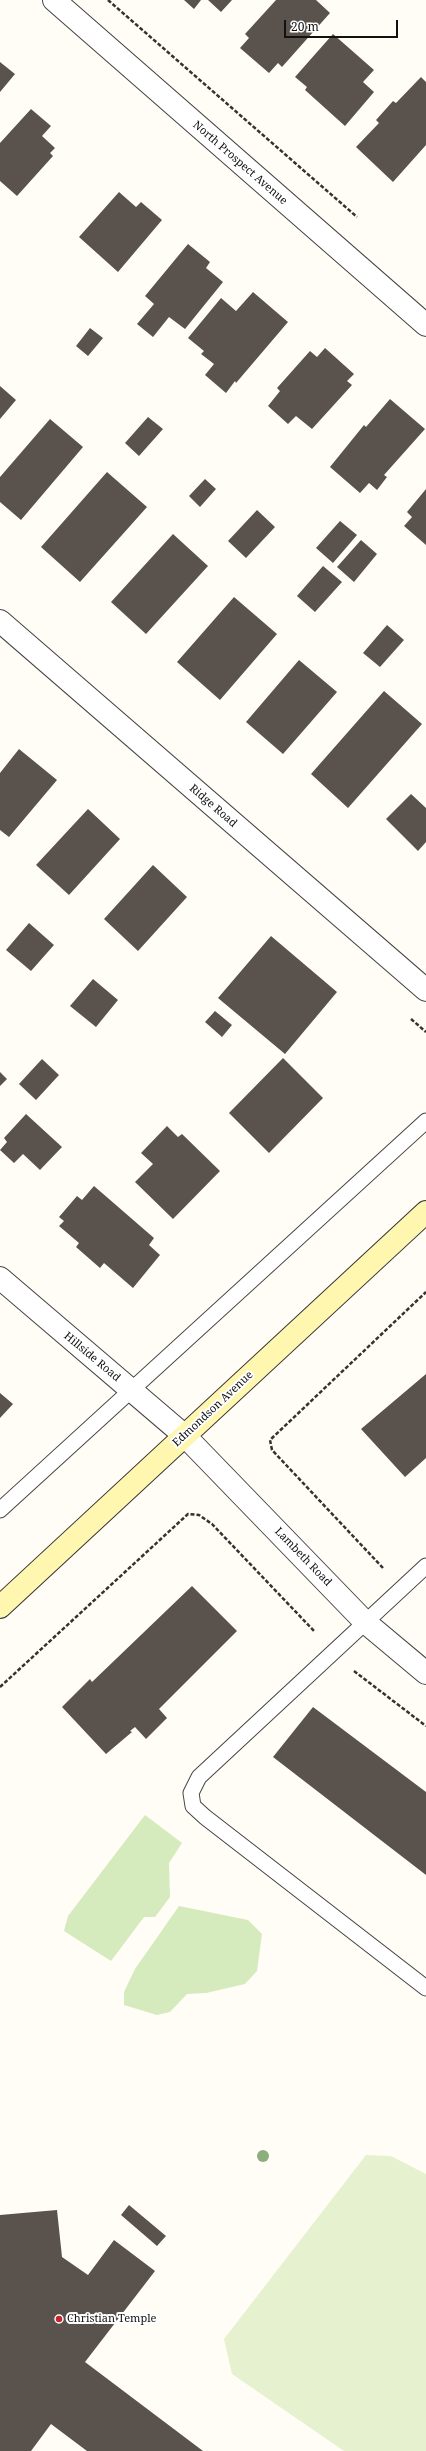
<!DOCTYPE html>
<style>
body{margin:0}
#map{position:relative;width:426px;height:2451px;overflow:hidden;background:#fffdf5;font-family:"Noto Serif",serif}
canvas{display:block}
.scale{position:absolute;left:284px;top:20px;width:114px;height:18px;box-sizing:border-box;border:2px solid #111;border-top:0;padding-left:5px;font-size:12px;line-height:14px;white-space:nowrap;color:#111;-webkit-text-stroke:3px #fff;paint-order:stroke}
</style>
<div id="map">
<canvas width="426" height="2451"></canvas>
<div class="scale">20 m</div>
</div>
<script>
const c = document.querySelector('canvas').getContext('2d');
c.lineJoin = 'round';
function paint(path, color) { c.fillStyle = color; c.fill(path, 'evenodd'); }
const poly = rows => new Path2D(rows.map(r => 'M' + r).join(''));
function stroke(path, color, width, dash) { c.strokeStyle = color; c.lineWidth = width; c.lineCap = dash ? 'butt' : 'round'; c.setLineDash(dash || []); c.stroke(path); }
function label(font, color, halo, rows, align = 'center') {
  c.font = font + ' "Noto Serif",serif'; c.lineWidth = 4; c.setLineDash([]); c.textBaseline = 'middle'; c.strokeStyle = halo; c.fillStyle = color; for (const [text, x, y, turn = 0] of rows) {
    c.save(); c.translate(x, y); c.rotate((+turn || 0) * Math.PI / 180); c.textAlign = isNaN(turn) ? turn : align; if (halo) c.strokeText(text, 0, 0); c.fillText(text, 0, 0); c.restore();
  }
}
paint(poly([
 [145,1815,182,1843,169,1863,170,1897,155,1917,144,1917,111,1961,64,1931,68,1916],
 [179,1906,248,1920,262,1934,257,1971,245,1984,206,1993,187,1994,170,2012,157,2015,124,2005,124,1992,135,1969]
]), '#d5ebbd');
paint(poly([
 [366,2155,391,2156,426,2174,426,2451,344,2451,232,2374,224,2339]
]), '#e6f2cf');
paint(poly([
 [184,0,201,0,194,9],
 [208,0,232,0,221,12],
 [276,0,316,0,330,13,282,67,278,63,269,73,240,48,249,38,245,34],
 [333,34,374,70,363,82,374,92,345,126,305,90,307,87,295,77],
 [0,62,15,74,0,92],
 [421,77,426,82,426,145,393,182,356,147,379,123,376,120,393,101,396,103],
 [31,109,51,126,42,136,55,148,50,153,53,156,17,196,0,181,0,143],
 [119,192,136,207,141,202,162,220,118,272,79,237],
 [188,244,210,262,206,268,223,282,185,329,169,317,153,337,137,324,154,304,145,296],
 [253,292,288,322,236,383,235,381,226,393,205,375,214,364,201,354,204,351,188,338,221,298,236,311],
 [90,328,103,338,88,356,76,346],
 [325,348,354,374,347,381,352,385,312,429,296,416,288,424,268,406,280,391,277,388,310,351,317,357],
 [0,386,16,400,0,419],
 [390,399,425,429,384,475,387,477,377,490,369,483,360,493,330,467,364,425,366,427],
 [148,417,163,429,139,456,125,443],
 [50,419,83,447,21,520,0,502,0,477],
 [107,472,147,507,80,582,41,547],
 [205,479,216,489,200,507,189,496],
 [426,489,426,545,404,526,412,517,407,512],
 [257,510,275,527,246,558,228,541],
 [340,521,357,535,333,563,316,548],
 [173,534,208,566,146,634,111,602],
 [361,540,377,554,354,582,337,567],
 [323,566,342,582,315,612,297,596],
 [234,597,277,634,220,700,177,662],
 [387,625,404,640,380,667,363,653],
 [299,660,337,692,283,754,246,722],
 [384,691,422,724,348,808,311,774],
 [19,749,57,780,9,837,0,830,0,773],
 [411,794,426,808,426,842,418,851,386,819],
 [88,809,120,839,69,895,36,865],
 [153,865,187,897,138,951,104,919],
 [29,923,54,945,31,971,6,950],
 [271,936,337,992,285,1054,218,998],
 [93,979,118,1000,96,1027,70,1006],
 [215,1011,232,1025,222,1037,205,1022],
 [283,1058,323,1098,269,1153,229,1113],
 [42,1059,59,1075,36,1100,19,1084],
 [0,1072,7,1079,0,1086],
 [26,1114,62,1147,40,1170,23,1154,14,1163,0,1150,7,1142,4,1138],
 [167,1126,178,1137,182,1134,220,1171,173,1219,135,1182,153,1164,141,1153],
 [94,1186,154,1238,149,1245,160,1255,133,1288,104,1263,100,1268,76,1247,79,1243,59,1226,64,1221,59,1217,77,1196,82,1200],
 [426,1374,426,1458,405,1477,361,1429],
 [0,1393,13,1404,0,1418],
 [192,1586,237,1631,159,1709,167,1718,146,1739,135,1727,130,1731,132,1732,106,1754,62,1707,90,1679,92,1682],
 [313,1707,426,1792,426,1875,273,1757],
 [129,2205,166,2236,157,2246,121,2215],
 [57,2210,62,2257,88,2275,114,2240,155,2271,85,2362,203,2451,87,2451,51,2424,31,2451,0,2451,0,2215]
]), '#5a524d');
const service = poly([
 [0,1510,426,1121],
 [426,1566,199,1777,191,1793,193,1806,205,1817,426,1988]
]);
const minor = poly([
 [0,621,426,990],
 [0,1278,185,1436,365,1622,426,1673]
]);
const tertiary = poly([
 [54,0,426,325]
]);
const secondary = poly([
 [0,1607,426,1212]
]);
stroke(service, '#444', 17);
stroke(minor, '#444', 24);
stroke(tertiary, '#444', 24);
stroke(secondary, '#333', 24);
stroke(poly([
 [108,0,357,217],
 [411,1019,426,1032],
 [383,1568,272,1450,270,1440,426,1292],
 [354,1671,426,1726],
 [0,1687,188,1514,199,1515,212,1524,315,1632]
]), '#333', 2.5, [4, 2]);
stroke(service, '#fff', 15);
stroke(minor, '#fff', 22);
stroke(tertiary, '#fff', 22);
stroke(secondary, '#fff6b0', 22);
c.fillStyle = '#8dad7f';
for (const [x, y] of [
 [263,2156]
]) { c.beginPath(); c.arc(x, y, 6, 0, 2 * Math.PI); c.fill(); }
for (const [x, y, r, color] of [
 [59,2319,4,"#c4262e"]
]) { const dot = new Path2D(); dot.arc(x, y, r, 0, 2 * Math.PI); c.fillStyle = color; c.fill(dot); stroke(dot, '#fff', 1.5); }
label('11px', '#111', '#fff', [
 ["North Prospect Avenue",240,163,41],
 ["Ridge Road",213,806,41],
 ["Hillside Road",92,1357,40],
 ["Edmondson Avenue",213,1409,-43],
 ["Lambeth Road",303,1557,46]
]);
label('11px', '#111', '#fff', [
 ["Christian Temple",67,2319]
], 'left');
</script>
